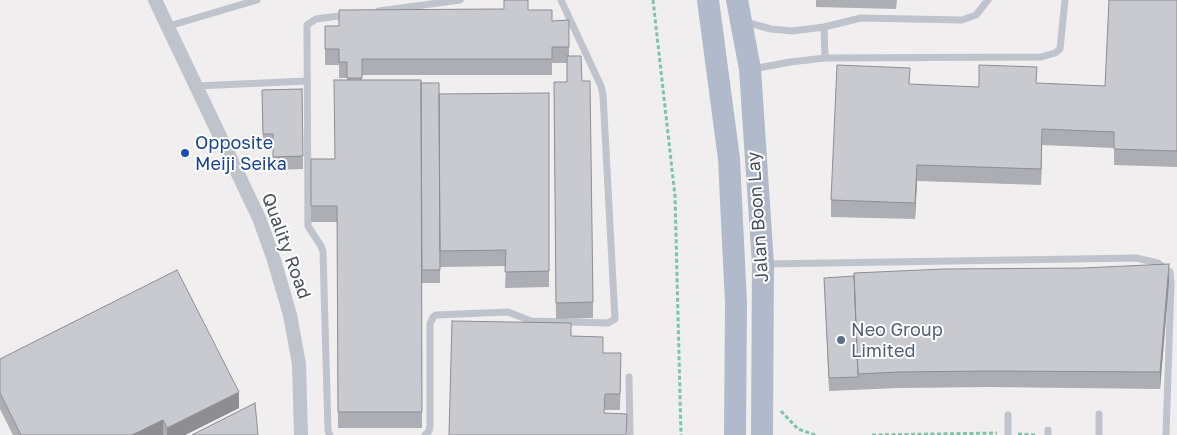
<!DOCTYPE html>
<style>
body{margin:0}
canvas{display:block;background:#f0eeee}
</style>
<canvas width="1177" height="435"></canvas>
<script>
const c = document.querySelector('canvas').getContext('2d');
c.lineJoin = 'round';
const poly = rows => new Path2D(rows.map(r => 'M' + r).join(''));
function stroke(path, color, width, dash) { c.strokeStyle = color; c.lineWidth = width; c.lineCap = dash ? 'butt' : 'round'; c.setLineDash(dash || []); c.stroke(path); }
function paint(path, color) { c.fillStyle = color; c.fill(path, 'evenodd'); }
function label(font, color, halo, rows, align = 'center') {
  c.font = font + ' "Golos Text",sans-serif'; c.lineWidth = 4; c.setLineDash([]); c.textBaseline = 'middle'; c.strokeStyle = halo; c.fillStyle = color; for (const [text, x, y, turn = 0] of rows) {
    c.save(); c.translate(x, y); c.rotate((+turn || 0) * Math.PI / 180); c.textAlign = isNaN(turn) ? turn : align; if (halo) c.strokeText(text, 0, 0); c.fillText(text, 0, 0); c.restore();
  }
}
stroke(poly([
 [653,0,675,196,681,435],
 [781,411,798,429,815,435],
 [1018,434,1037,435],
 [872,435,997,433]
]), '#7bc6ab', 3, [4, 2.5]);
stroke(poly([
 [379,11,460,0],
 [745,22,771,29,792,31,824,27,861,18,962,20,976,15,988,0],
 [169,26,257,0],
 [824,27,825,58],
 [753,69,790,62,825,58,1041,57,1055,53,1060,49,1065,0],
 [196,86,307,81],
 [765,264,1136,258,1158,263,1170,272,1171,284,1166,435],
 [629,377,630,435],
 [1099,414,1099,435],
 [330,435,328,431,323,252,321,246,308,226,307,30,307,25,316,19,346,15],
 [425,435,429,431,430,426,430,324,433,317,436,315,508,312,531,321,608,323,615,319,603,95,601,86,561,0],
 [1008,435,1008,415],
 [1048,435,1048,430]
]), '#bec3cc', 7);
stroke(poly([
 [155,0,259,218,274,260,290,315,299,364,301,435]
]), '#bec3cc', 14);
stroke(poly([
 [708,0,729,159,736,303,735,435],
 [737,0,750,69,763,264,762,435]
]), '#b0bacb', 22);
paint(poly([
 [816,0,897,0,896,9,816,7],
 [1177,0,1177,167,1114,165,1114,148,1042,145,1041,185,917,181,915,219,831,217,831,200,910,84,979,87,1036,83,1105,86],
 [528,10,552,21,569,20,569,56,582,81,593,302,593,318,556,319,554,82,567,82,567,63,552,63,552,75,362,75,362,80,421,83,439,100,549,93,549,287,505,288,506,266,440,267,440,196,440,283,422,283,422,428,338,428,337,222,311,222,311,159,335,159,347,80,347,78,339,78,339,65,325,65,325,26,339,26],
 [302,89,303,169,273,170,273,147,263,147,262,90],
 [824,278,1169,281,1160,389,990,387,898,388,829,391],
 [571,336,603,353,621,369,620,410,605,410],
 [0,359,239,408,185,435,13,435,0,409]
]), '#adaeb3');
paint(poly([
 [1042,129,1042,145,1041,185,1041,169],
 [917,165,917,181,915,219,915,203],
 [1169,264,1169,281,1160,389,1160,372],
 [239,392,239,408,185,435,167,435,167,428],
 [163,420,163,435,132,435]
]), '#8d8d92');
const building = poly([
 [504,0,528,0,528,10,552,10,552,21,569,20,569,47,552,47,552,59,362,59,362,78,347,78,347,62,339,62,339,49,325,49,325,26,339,26,339,10,504,9,504,0],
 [1109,0,1177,0,1177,151,1114,149,1114,132,1042,129,1041,169,917,165,915,203,831,200,837,65,910,68,909,84,979,87,979,65,1037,67,1036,83,1105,86,1109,0],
 [567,56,581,56,582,81,590,81,593,302,556,303,554,82,567,82,567,56],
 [334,80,421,80,422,412,338,412,337,206,311,206,311,159,335,159,334,80],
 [421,83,439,83,440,270,422,270,421,83],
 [302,89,303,156,273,157,273,134,263,134,262,90,302,89],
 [549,93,549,271,505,272,506,250,440,251,439,94,549,93],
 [1169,264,1160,372,990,371,898,372,858,374,854,273,944,269,1083,268,1169,264],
 [177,270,239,392,167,428,163,420,132,435,21,435,0,393,0,359,177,270],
 [854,276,858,377,829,378,824,278,854,276],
 [452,321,571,323,571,336,603,337,603,353,621,353,620,394,605,394,604,413,627,414,626,435,449,435,452,321],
 [255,403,258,435,192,435,255,403]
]);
paint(building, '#c9cad0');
stroke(building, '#8d8d92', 1);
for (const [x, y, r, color] of [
 [185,153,5,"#1a4fb4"],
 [841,340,5,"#5c6f8a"]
]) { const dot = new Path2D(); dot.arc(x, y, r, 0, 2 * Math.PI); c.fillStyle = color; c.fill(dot); stroke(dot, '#fff', 2); }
label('18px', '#164399', '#fff', [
 ["Opposite",195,143],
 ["Meiji Seika",195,164]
], 'left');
label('18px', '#484f5a', '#fff', [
 ["Jalan Boon Lay",758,217,-94],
 ["Quality Road",286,246,70]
]);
label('18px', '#4e5e75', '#fff', [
 ["Neo Group",851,330],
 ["Limited",851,351]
], 'left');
</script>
